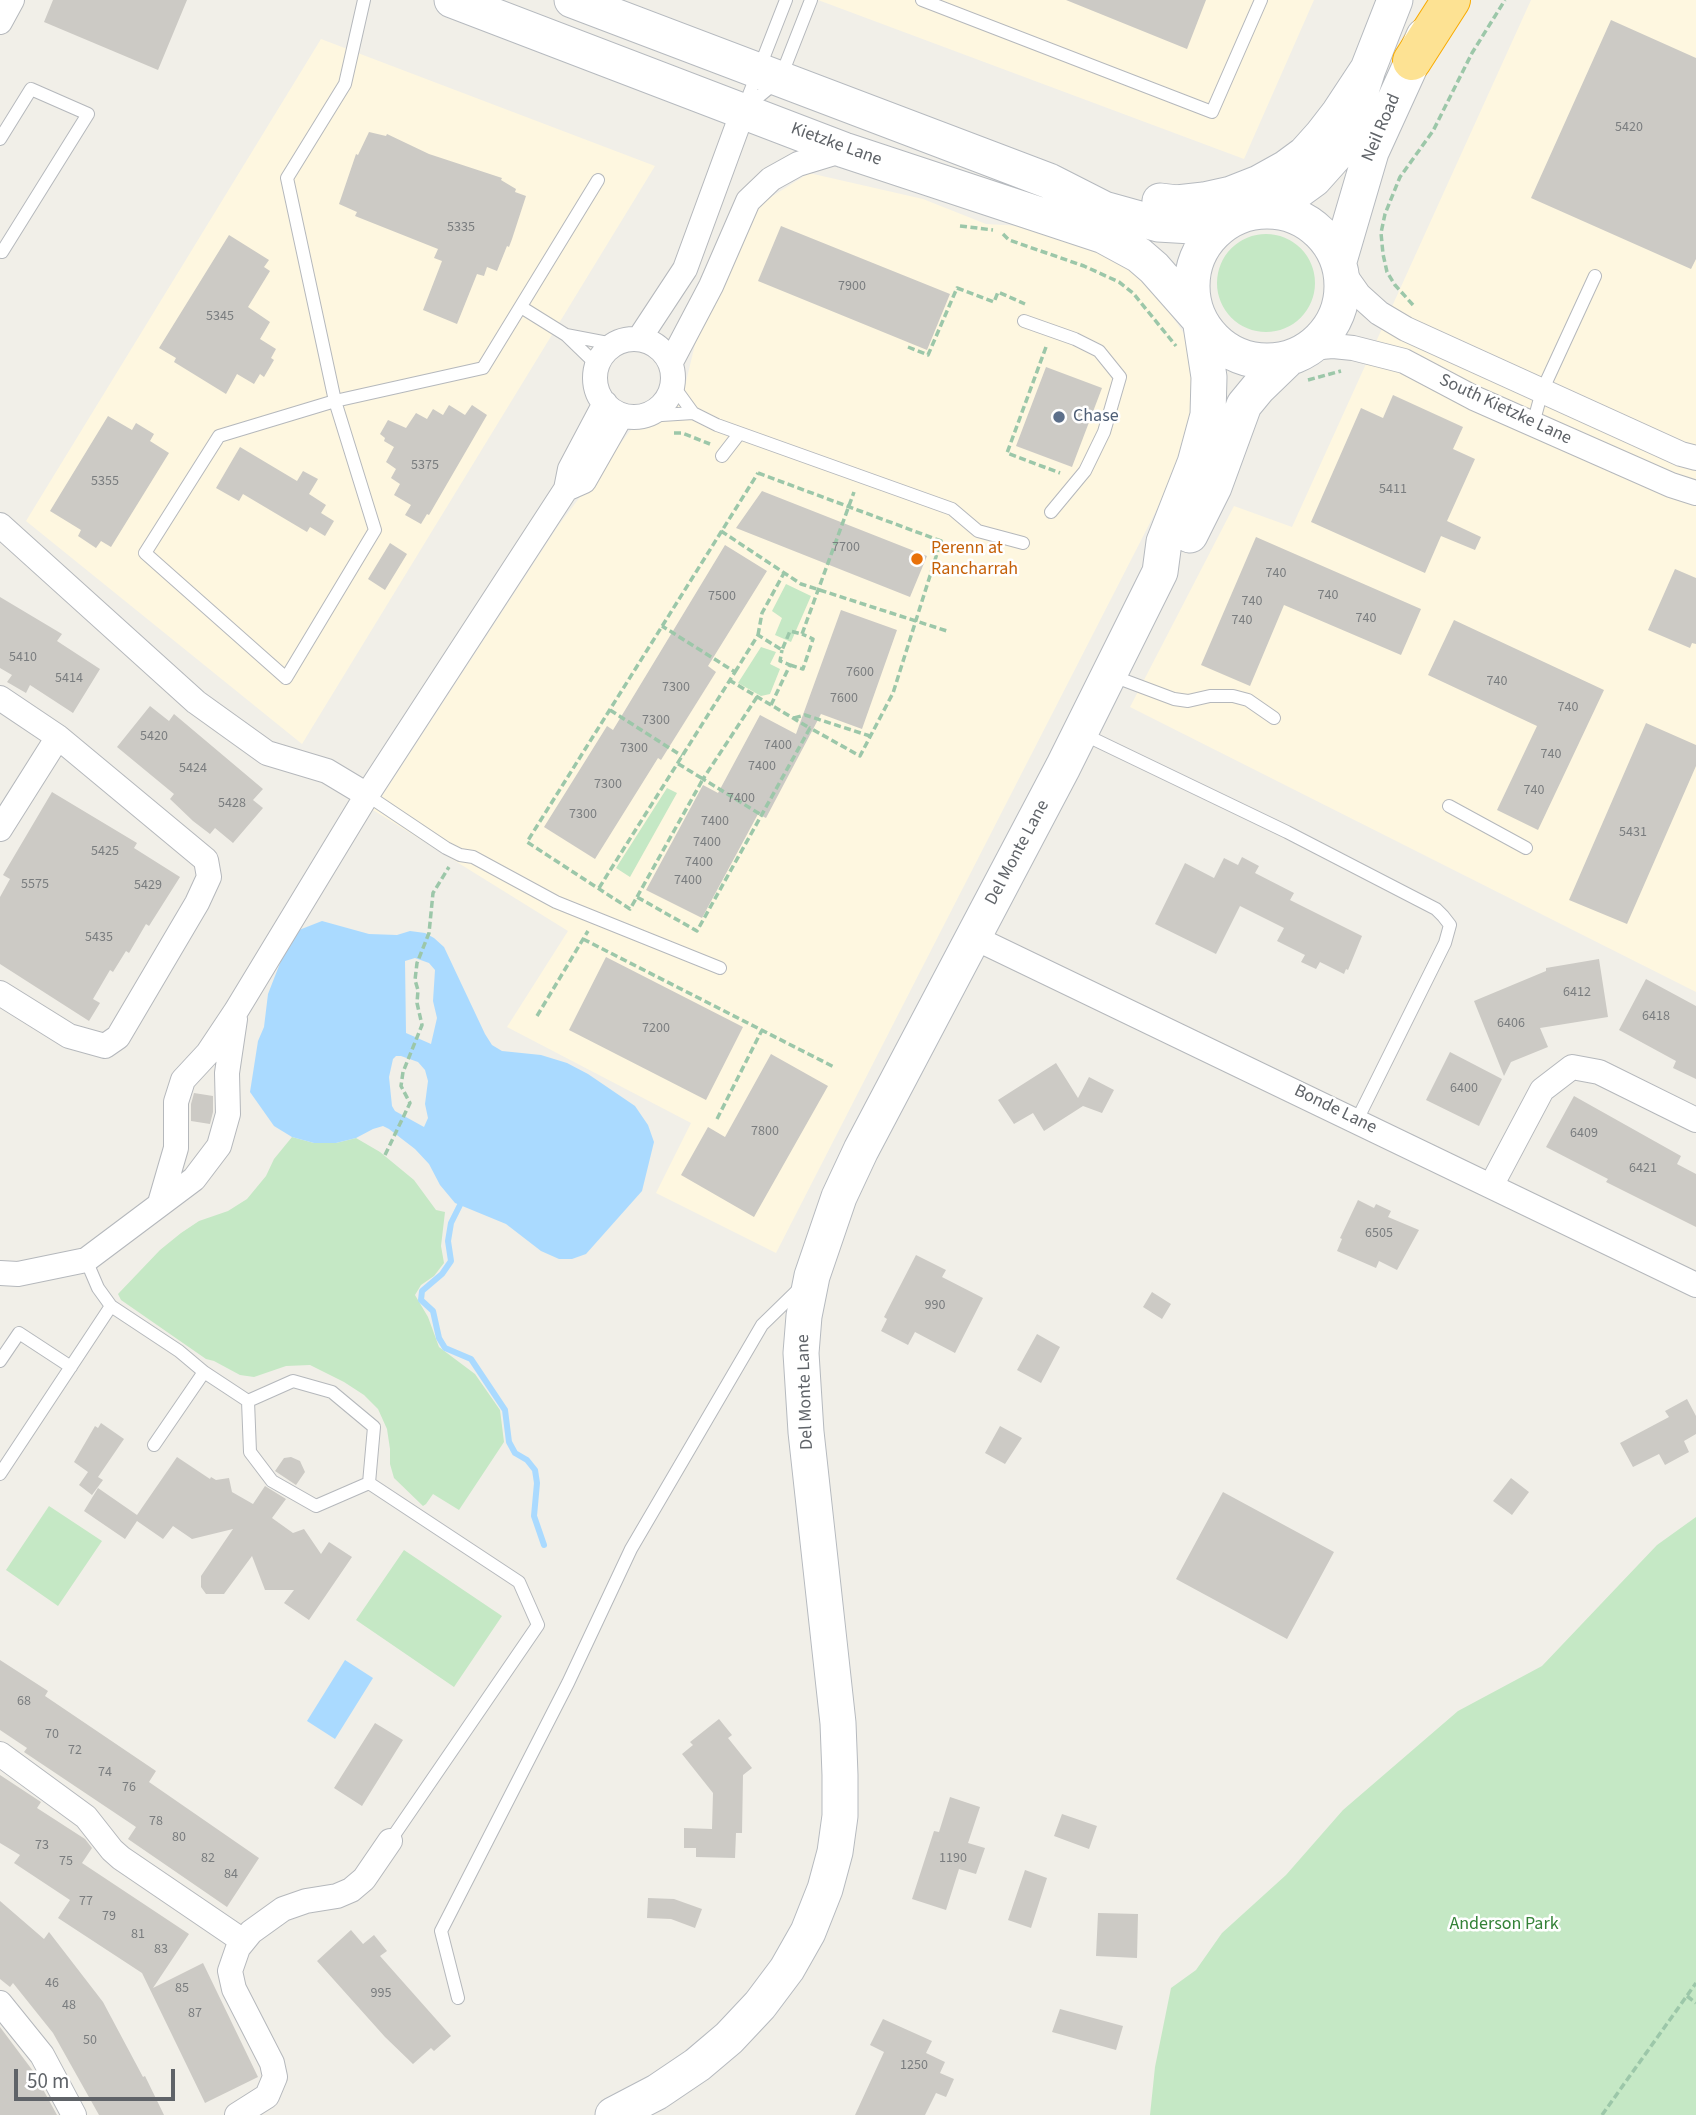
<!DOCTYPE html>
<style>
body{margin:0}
#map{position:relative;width:1696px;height:2115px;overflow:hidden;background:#f1efe8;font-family:"Source Sans 3",sans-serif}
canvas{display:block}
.scale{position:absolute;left:14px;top:2069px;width:161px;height:32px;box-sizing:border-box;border:4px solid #5f6368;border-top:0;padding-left:9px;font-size:21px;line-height:24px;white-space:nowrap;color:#5f6368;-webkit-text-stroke:5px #fff;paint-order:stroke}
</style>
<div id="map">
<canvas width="1696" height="2115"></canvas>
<div class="scale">50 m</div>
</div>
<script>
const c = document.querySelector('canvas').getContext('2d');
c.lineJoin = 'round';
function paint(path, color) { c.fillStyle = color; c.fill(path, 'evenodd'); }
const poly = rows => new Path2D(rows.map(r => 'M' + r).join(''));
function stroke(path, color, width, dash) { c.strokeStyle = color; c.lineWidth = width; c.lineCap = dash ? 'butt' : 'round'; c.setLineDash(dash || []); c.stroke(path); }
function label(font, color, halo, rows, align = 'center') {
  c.font = font + ' "Source Sans 3",sans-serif'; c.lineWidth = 5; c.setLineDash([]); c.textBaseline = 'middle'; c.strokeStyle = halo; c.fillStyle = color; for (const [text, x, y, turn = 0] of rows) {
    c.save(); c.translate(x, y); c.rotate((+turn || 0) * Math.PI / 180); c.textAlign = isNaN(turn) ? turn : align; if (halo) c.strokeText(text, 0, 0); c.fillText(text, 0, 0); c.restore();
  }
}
paint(poly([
 [818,0,1314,0,1244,159],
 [1531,0,1696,0,1696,992,1130,707,1234,506,1292,527],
 [321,39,655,166,302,744,26,521],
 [809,173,923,199,986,224,1040,227,1113,252,1156,293,1196,351,1197,431,776,1253,656,1193,691,1123,507,1027,568,931,373,810,558,526,630,431,684,390,698,332,757,206]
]), '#fef7e0');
paint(poly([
 '1217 283a49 49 0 1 1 98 0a49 49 0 1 1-98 0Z',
 [786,584,811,596,791,642,775,635,782,618,772,611],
 [761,647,776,652,770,664,780,669,770,694,761,696,738,683],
 [667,788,677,793,630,877,616,868],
 [292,1137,314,1143,336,1143,356,1138,380,1152,414,1180,436,1210,445,1212,441,1246,444,1263,434,1276,421,1285,415,1295,428,1317,439,1347,475,1374,500,1410,504,1442,459,1510,433,1494,426,1504,423,1506,394,1478,390,1464,390,1449,387,1429,378,1409,364,1395,344,1382,310,1365,286,1366,254,1377,240,1375,214,1361,206,1359,121,1300,118,1294,160,1250,181,1233,199,1221,228,1211,247,1199,266,1176,274,1159],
 [49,1506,102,1541,58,1606,6,1570],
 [1696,1517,1696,2115,1150,2115,1155,2067,1171,1988,1196,1970,1222,1933,1286,1875,1343,1810,1458,1711,1542,1666,1657,1545],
 [404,1550,502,1616,454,1687,356,1620]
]), '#c5e8c5');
paint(poly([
 [322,921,369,934,397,935,410,931,425,933,434,938,444,947,485,1034,492,1045,502,1051,541,1055,567,1063,588,1074,635,1106,648,1125,654,1142,642,1191,586,1254,572,1259,559,1259,541,1251,506,1224,455,1203,440,1185,429,1164,415,1149,389,1129,383,1126,373,1129,356,1138,336,1143,314,1143,292,1137,274,1126,250,1092,258,1041,264,1027,268,994,282,958,299,930],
 [415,958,429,963,435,970,433,1001,437,1018,431,1044,406,1033,405,961],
 [396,1056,401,1056,418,1062,425,1070,428,1081,425,1104,428,1118,424,1127,395,1111,392,1106,389,1077,393,1059],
 [345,1660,373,1678,335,1739,307,1721]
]), '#aadaff');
stroke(poly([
 [460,1205,451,1223,448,1241,451,1261,442,1274,422,1291,421,1300,433,1311,439,1338,445,1348,471,1359,505,1410,509,1442,515,1453,527,1460,535,1470,537,1483,534,1516,544,1545]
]), '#aadaff', 6);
paint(poly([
 [53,0,187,0,158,70,44,22],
 [1066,0,1206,0,1187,49],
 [1611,20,1696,58,1696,259,1691,269,1531,198],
 [369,132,386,136,387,134,429,154,502,178,501,180,516,189,515,192,526,196,512,239,509,247,507,246,497,271,487,267,484,276,477,274,457,324,423,310,442,261,434,258,438,249,355,216,357,212,339,204,356,154,358,155],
 [781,226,950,294,927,350,758,281],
 [229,235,269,260,264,267,270,271,248,307,270,322,260,339,276,349,271,358,274,360,264,377,260,374,254,384,237,374,226,394,174,362,176,358,159,348],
 [1046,367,1102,388,1072,467,1016,446],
 [1393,395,1463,427,1453,449,1475,459,1447,521,1481,537,1475,550,1441,536,1425,573,1311,522,1361,408,1383,418],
 [449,405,465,415,472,405,487,415,429,515,427,514,421,524,405,515,411,505,394,495,400,484,391,478,396,469,386,462,394,447,384,441,385,438,380,434,388,420,406,428,416,413,427,419,433,409,443,415],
 [108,416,132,430,136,423,154,434,150,441,169,453,111,547,101,541,96,548,78,536,81,530,50,511],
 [240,447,297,481,303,471,318,479,309,494,326,505,321,513,334,521,325,536,310,527,307,532,243,494,239,501,216,488],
 [762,491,927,556,910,597,736,528],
 [1256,537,1421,609,1401,655,1284,605,1250,686,1201,665],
 [390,543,407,554,385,590,368,579],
 [725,545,767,571,708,666,716,672,661,760,658,758,595,859,544,827,607,726,613,730],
 [1675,569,1696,578,1696,644,1692,643,1690,648,1648,630],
 [0,597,62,634,57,641,100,669,73,713,30,685,26,693,7,682,12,675,0,668],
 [841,610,897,630,862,729,821,714,766,818,758,814,702,918,646,890,703,785,718,793,760,715,796,734],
 [1454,620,1604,690,1538,830,1497,810,1537,726,1428,675],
 [150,706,169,721,174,714,263,789,253,800,263,808,233,843,215,828,210,834,193,821,170,799,174,794,117,747],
 [1646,723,1696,745,1696,766,1627,924,1569,900],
 [52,792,137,843,134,848,180,877,149,926,146,924,129,953,126,951,113,972,110,970,93,999,100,1003,89,1021,0,964,0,897,10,879,3,875],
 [1242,857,1259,866,1255,873,1294,893,1290,900,1362,936,1348,970,1346,969,1344,974,1320,962,1316,969,1301,962,1305,955,1277,941,1284,928,1240,906,1216,954,1155,924,1185,863,1214,878,1224,858,1238,865],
 [606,957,743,1027,706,1100,569,1030],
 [1599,959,1608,1017,1540,1028,1548,1047,1511,1062,1504,1076,1474,1001,1546,971,1546,968],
 [1646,979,1696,1006,1696,1079,1673,1068,1676,1061,1619,1030],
 [1450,1052,1502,1079,1479,1126,1426,1100],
 [771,1054,828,1086,754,1217,681,1175,708,1127,725,1137],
 [1056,1063,1078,1098,1089,1077,1114,1090,1102,1113,1083,1106,1044,1131,1033,1113,1014,1124,998,1100],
 [194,1093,213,1096,213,1112,210,1124,191,1121,191,1104],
 [1574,1096,1681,1156,1677,1164,1696,1174,1696,1227,1606,1182,1608,1179,1546,1147],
 [1358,1200,1374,1208,1376,1204,1391,1211,1388,1217,1419,1230,1397,1270,1379,1261,1376,1268,1337,1251,1342,1239,1340,1238],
 [916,1255,946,1270,942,1277,983,1298,955,1353,915,1332,908,1345,881,1331,887,1319,884,1317],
 [1152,1292,1171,1304,1162,1319,1143,1307],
 [1037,1334,1060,1347,1041,1383,1017,1370],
 [1687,1399,1696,1416,1696,1434,1684,1441,1689,1452,1665,1465,1659,1454,1633,1467,1620,1443,1669,1417,1665,1411],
 [101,1423,124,1439,98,1477,103,1480,92,1495,79,1485,88,1472,74,1462,95,1426,98,1428],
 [1000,1426,1022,1438,1005,1464,985,1453],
 [177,1457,210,1479,211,1477,216,1480,229,1478,232,1492,253,1504,265,1486,286,1499,272,1518,293,1533,304,1529,321,1554,329,1542,352,1557,309,1620,284,1603,294,1590,265,1590,252,1556,224,1594,206,1594,201,1587,201,1576,233,1529,192,1539,173,1526,163,1539,137,1521,125,1539,84,1511,98,1488,137,1515],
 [291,1457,300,1461,305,1472,296,1485,275,1471,284,1458],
 [1511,1478,1529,1492,1512,1515,1493,1501],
 [1223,1492,1334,1552,1287,1639,1176,1579],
 [0,1660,48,1691,45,1696,156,1771,149,1782,259,1858,227,1907,128,1839,136,1827,24,1752,27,1748,0,1730],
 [719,1719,732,1735,728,1738,752,1768,743,1775,742,1833,736,1833,735,1858,696,1857,696,1848,684,1848,684,1828,712,1829,713,1793,682,1754,693,1745,690,1742],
 [375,1723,403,1740,362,1806,334,1788],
 [0,1775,41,1802,37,1808,85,1839,92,1848,82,1863,189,1934,153,1988,203,1963,258,2077,205,2103,142,1973,58,1918,70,1900,14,1863,20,1855,0,1843],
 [950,1797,980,1807,968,1843,985,1848,976,1874,959,1869,946,1910,912,1899,934,1831,939,1832],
 [1062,1814,1097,1826,1089,1849,1054,1836],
 [1025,1870,1047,1878,1031,1928,1008,1920],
 [648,1898,674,1899,702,1909,695,1928,671,1919,647,1918],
 [0,1901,44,1939,49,1932,103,2002,143,2077,145,2076,164,2115,99,2115,53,2033,13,1983,10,1987,0,1979],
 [1098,1913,1138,1914,1137,1958,1096,1956],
 [351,1930,363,1944,374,1935,387,1951,380,1956,451,2036,434,2051,431,2048,413,2064,385,2037,317,1961],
 [1060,2009,1123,2026,1116,2050,1052,2032],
 [883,2019,932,2041,926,2053,945,2062,940,2073,954,2079,946,2097,936,2093,925,2115,855,2115,884,2052,870,2045],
 [0,2027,33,2071,57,2115,0,2115]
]), '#cccac5');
const lane = poly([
 [364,0,345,84,287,178,335,401,375,530,286,678,145,553,219,436,335,401,483,368,598,180],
 [922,0,1212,112,1261,0],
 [745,108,780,79,811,0],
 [743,110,786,0],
 [0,139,31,89,88,114,2,252,0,251],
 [521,307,566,335,597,365],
 [1024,321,1075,339,1099,351,1120,377,1104,432,1085,471,1051,512],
 [566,335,613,344],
 [672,384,693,413,717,425,952,509,978,531,1023,543],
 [646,416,693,413],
 [1533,424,1542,391,1595,276],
 [722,456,739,434],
 [1110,675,1174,699,1188,701,1210,696,1233,696,1248,700,1274,718],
 [1081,733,1287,832,1436,909,1443,916,1450,925,1445,943,1357,1120],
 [367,795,446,848,460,855,473,857,556,902,720,968],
 [1449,806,1526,848],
 [86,1260,98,1288,111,1306,179,1351,204,1372,248,1401,250,1452,272,1481,316,1506,369,1483,519,1582,538,1625,390,1841],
 [0,1361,19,1333,71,1367],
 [248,1401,293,1381,332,1392,374,1427,369,1483],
 [154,1445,204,1372],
 [0,1474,111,1306],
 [458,1998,441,1931,568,1683,631,1549,762,1325,802,1286]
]);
const street = poly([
 [0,22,12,0],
 [1342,271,1359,295,1379,313,1406,329,1681,454,1696,458],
 '595 378a39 39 0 1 1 78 0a39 39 0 1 1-78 0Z',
 [639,339,685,269,743,111],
 [1309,348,1333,346,1353,348,1404,361,1474,398,1671,485,1696,493],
 [671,362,711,286,748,201,771,179,798,164,844,150],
 [566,489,584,481,621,416],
 [0,525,196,702,267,753,327,771,367,795],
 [0,698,58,737],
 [0,829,58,737,206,860,209,877,197,903,118,1037,105,1046,69,1036,0,993],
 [973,937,1696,1285],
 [1491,1186,1542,1090,1572,1067,1599,1072,1696,1120],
 [160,1203,176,1148,176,1102,183,1080,208,1053,236,1011,367,795,566,489,570,469,605,403],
 [0,1273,18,1274,86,1260,194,1179,219,1146,228,1114,227,1073,235,1019],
 [0,1754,86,1817,112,1850,121,1858,243,1941],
 [0,2003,42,2055,74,2115],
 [237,2115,267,2096,275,2077,272,2063,234,1989,230,1971,238,1948,251,1932,283,1909,306,1901,337,1896,351,1890,364,1879,390,1841]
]);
const secondary = poly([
 [452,0,844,150,1104,236,1139,255,1154,268,1199,319],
 [572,0,1049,181,1104,209,1158,224,1192,226,1226,223],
 [1160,201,1177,203,1204,200,1231,194,1259,183,1286,168,1305,154,1322,135,1339,113,1368,69],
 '1192 286a75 75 0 1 1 150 0a75 75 0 1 1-150 0Z',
 [1262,211,1292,195,1314,179,1339,151,1348,132,1368,69,1395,0],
 [1339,261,1371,152,1424,36],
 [1190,535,1214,487,1244,405,1258,388,1289,358],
 [613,2115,657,2092,697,2065,729,2038,760,2005,787,1969,808,1932,825,1889,835,1852,840,1816,840,1775,838,1723,806,1432,801,1353,804,1316,812,1276,839,1197,861,1150,1063,767,1160,572,1164,542,1195,463,1208,415,1209,377,1201,325]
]);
const highway = poly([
 [1412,61,1451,0]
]);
stroke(lane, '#b5b8bc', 14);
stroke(street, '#b5b8bc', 26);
stroke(secondary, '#b6babf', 37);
stroke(highway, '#f9ab00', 40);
stroke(poly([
 [960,226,993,230],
 [1003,234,1009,240,1084,266,1119,282,1133,293,1176,346],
 [1413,305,1395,285,1387,272,1383,254,1381,233,1385,214,1400,177,1433,131,1472,53,1505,0],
 [908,347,928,355,957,288,994,302,998,292,1025,304],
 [1046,347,1007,453,1060,473],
 [1308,380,1341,371],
 [674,433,682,433,710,444],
 [758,473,941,541,893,693,860,756,810,728,697,931,637,897,630,909,527,842,758,473],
 [721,531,801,584,947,631],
 [758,635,762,613,784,573],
 [790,665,803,669,813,639,802,634],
 [735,672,758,635,782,650,790,631,802,634,854,492],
 [729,680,808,727],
 [757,697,703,779,763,816],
 [771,705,790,665,780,661,782,650],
 [610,710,682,756],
 [794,718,805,715,870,736],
 [599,888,735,672,662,626],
 [637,897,703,779,677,763],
 [583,939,834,1067],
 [537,1016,588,931],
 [717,1119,762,1030],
 [385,1155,410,1103,401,1086,403,1072,422,1025,417,1003,418,990,415,980,417,963,429,933,433,893,449,867],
 [1687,1996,1696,2003],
 [1602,2115,1696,1983]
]), '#9cc7a9', 3.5, [7, 3.5]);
stroke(lane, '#fff', 12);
stroke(street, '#fff', 24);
stroke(secondary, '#fff', 35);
stroke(highway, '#fde293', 38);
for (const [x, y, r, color] of [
 [1059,417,7,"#5c6f8a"],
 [917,559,7,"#e8710a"]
]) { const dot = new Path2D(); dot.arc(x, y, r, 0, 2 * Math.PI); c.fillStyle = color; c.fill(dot); stroke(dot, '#fff', 2.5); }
label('14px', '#7a7d7f', null, [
 ["5420",1629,128],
 ["5335",461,228],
 ["7900",852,287],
 ["5345",220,317],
 ["5375",425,466],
 ["5355",105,482],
 ["5411",1393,490],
 ["7700",846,548],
 ["740",1276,574],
 ["740",1328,596],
 ["7500",722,597],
 ["740",1252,602],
 ["740",1366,619],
 ["740",1242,621],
 ["5410",23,658],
 ["7600",860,673],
 ["5414",69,679],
 ["740",1497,682],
 ["7300",676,688],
 ["7600",844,699],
 ["740",1568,708],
 ["7300",656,721],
 ["5420",154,737],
 ["7400",778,746],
 ["7300",634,749],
 ["740",1551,755],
 ["7400",762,767],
 ["5424",193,769],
 ["7300",608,785],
 ["740",1534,791],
 ["7400",741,799],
 ["5428",232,804],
 ["7300",583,815],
 ["7400",715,822],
 ["5431",1633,833],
 ["7400",707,843],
 ["5425",105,852],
 ["7400",699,863],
 ["7400",688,881],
 ["5575",35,885],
 ["5429",148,886],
 ["5435",99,938],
 ["6412",1577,993],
 ["6418",1656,1017],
 ["6406",1511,1024],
 ["7200",656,1029],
 ["6400",1464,1089],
 ["7800",765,1132],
 ["6409",1584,1134],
 ["6421",1643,1169],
 ["6505",1379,1234],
 ["990",935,1306],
 ["68",24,1702],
 ["70",52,1735],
 ["72",75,1751],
 ["74",105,1773],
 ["76",129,1788],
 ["78",156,1822],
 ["80",179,1838],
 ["73",42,1846],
 ["82",208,1859],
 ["1190",953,1859],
 ["75",66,1862],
 ["84",231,1875],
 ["77",86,1902],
 ["79",109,1917],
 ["81",138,1935],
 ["83",161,1950],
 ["46",52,1984],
 ["85",182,1989],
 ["995",381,1994],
 ["48",69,2006],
 ["87",195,2014],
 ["50",90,2041],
 ["1250",914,2066]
]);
label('18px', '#5f6368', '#fff', [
 ["Neil Road",1382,128,-67],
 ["Kietzke Lane",836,145,20],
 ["South Kietzke Lane",1505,410,25],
 ["Del Monte Lane",1018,853,-62],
 ["Bonde Lane",1335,1110,26],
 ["Del Monte Lane",806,1392,-92]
]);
label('18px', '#4e5e75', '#fff', [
 ["Chase",1073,417]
], 'left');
label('18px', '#c56008', '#fff', [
 ["Perenn at",931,549],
 ["Rancharrah",931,570]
], 'left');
label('18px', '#348238', '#fff', [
 ["Anderson Park",1504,1925]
]);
</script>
